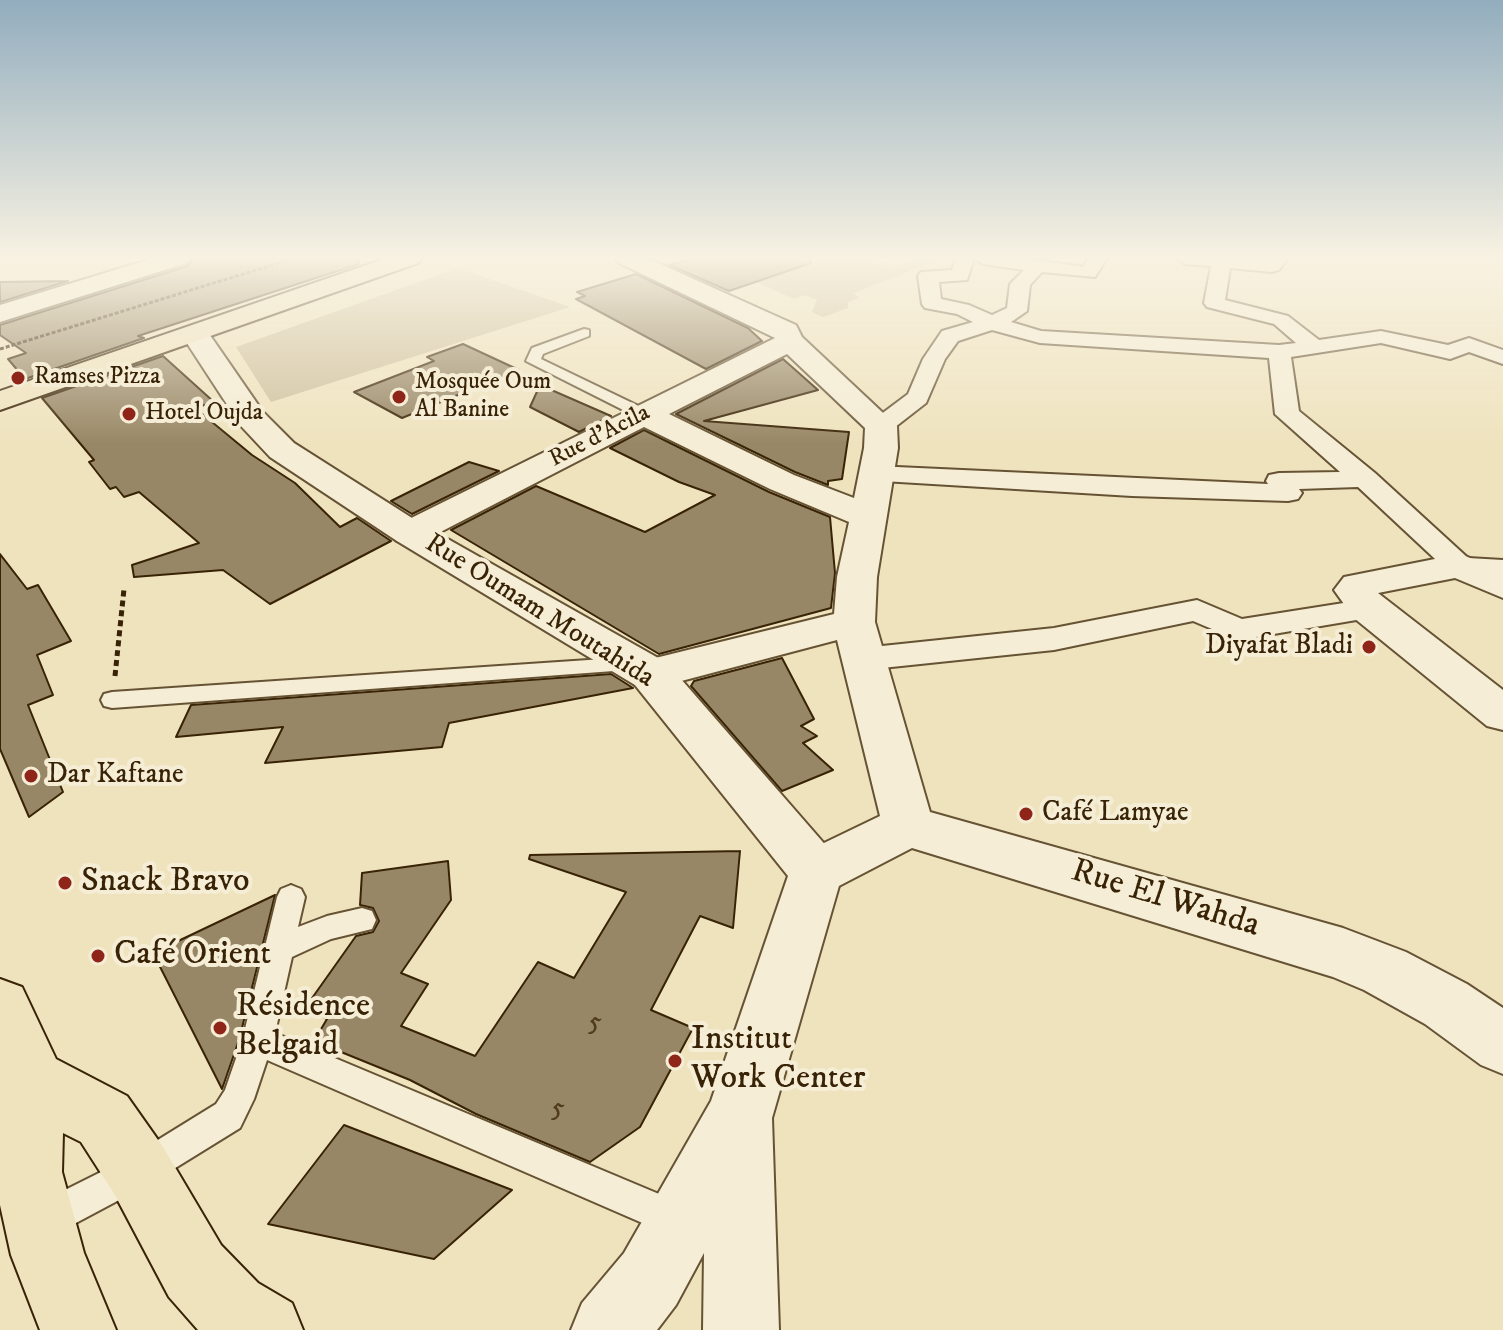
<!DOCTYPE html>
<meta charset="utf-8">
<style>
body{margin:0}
canvas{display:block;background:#efe3be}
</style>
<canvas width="1503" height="1330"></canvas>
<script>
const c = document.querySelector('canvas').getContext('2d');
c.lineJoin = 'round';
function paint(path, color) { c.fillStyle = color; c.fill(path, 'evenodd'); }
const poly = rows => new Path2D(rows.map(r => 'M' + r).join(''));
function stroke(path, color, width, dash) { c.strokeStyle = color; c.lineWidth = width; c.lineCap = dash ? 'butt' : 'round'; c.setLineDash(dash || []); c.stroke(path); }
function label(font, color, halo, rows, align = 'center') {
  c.font = font + ' "IM FELL DW Pica",serif'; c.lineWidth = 8; c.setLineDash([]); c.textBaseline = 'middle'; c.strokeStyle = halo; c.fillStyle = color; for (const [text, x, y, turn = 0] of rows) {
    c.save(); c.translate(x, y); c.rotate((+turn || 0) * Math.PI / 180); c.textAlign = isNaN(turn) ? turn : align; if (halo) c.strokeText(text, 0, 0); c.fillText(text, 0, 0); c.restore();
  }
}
paint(poly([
 [681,258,716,258,766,279,802,266,783,258,881,258,870,263,895,267,919,258,942,258,854,293,859,298,848,302,848,308,823,317,812,312,817,300,805,295,794,299,756,282,763,279,718,274],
 [458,268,570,307,271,402,236,347]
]), '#d0c29f');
const building = poly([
 [194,258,358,258,359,264,138,336,144,338,25,379,8,359,26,353,0,335,0,325,188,266,194,258],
 [693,258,810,258,811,263,729,291,669,265,693,258],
 [636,274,748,328,762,341,706,369,576,299,585,296,577,292,636,274],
 [68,281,0,302,0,282,68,281],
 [463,344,519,370,402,418,354,392,434,361,427,357,463,344],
 [163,356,214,402,195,408,252,455,295,483,340,527,357,518,391,541,270,604,223,570,134,577,132,565,199,543,139,492,124,497,116,487,110,489,89,462,94,460,42,398,163,356],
 [783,359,818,390,704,421,849,432,842,479,828,481,828,485,795,472,676,414,783,359],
 [540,385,611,416,579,432,530,407,540,385],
 [644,430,769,492,830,517,835,573,831,608,659,654,451,530,536,486,645,532,715,495,679,482,610,448,644,430],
 [469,462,499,471,412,514,391,501,469,462],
 [0,554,27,589,38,585,71,641,37,655,53,695,28,705,63,792,29,817,0,749,0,554],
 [782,658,814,719,801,726,817,736,803,743,833,770,782,791,691,686,694,681,782,658],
 [611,674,633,688,449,723,442,747,265,763,283,727,176,737,191,705,611,674],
 [740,851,733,928,700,916,651,1010,693,1028,640,1127,590,1162,476,1114,410,1080,314,1041,327,1019,305,1008,356,936,373,932,379,921,373,908,360,905,362,873,448,861,451,900,401,973,428,984,401,1026,475,1056,538,962,574,978,626,892,529,859,530,855,740,851],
 [275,895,239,1040,222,1089,153,953,275,895],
 [344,1125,512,1190,434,1259,268,1224,344,1125]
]);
paint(building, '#988766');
stroke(building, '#392306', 2);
const service = poly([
 [584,329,589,330,589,336,543,354,541,359,651,412,651,418,639,418,526,361,532,348,584,329],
 [633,657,641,659,644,664,641,669,112,708,104,706,101,700,104,694,112,692,633,657],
 [291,885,301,889,305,897,298,927,327,916,362,908,372,911,376,920,372,929,331,939,292,957,275,1033,690,1207,695,1220,690,1233,677,1238,267,1060,254,1099,240,1128,151,1183,59,1232,46,1237,33,1232,28,1219,33,1206,127,1159,216,1104,225,1090,242,1041,277,897,281,889,291,885]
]);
const pedestrian = poly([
 [956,258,1022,258,1083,267,1089,258,1107,258,1095,277,1042,272,1030,285,1027,311,1011,322,1041,331,1279,345,1296,343,1274,324,1207,307,1204,303,1211,266,1185,264,1176,258,1288,258,1279,270,1272,272,1230,268,1225,300,1288,316,1319,340,1381,331,1448,345,1469,338,1503,350,1503,364,1469,352,1450,359,1381,343,1291,357,1299,411,1375,473,1468,558,1503,560,1503,578,1449,572,1358,487,1299,489,1302,493,1298,499,1288,501,1132,496,866,480,862,474,866,468,875,466,1268,484,1266,481,1269,475,1279,473,1340,472,1275,414,1269,358,1040,343,992,330,958,341,945,359,926,403,890,431,872,431,869,426,872,421,908,394,923,359,942,331,973,322,957,314,925,308,922,304,918,276,921,272,952,270,956,258],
 [974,258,983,264,1024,270,1010,284,1007,308,992,315,969,305,941,299,939,282,967,280,974,258],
 [1369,599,1380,602,1385,609,1380,616,1238,640,1193,621,1054,650,863,670,851,667,846,659,851,651,863,648,1054,628,1197,600,1242,619,1369,599]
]);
const minor = poly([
 [154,258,191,258,187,263,0,322,0,305,154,258],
 [615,258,647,258,796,325,802,337,897,426,898,448,877,577,875,622,930,812,1343,928,1406,952,1467,984,1503,1008,1503,1074,1481,1065,1425,1024,1364,990,1333,977,912,848,835,888,816,894,797,888,789,872,797,856,880,816,837,640,651,689,635,685,629,674,635,663,834,614,837,577,849,522,770,489,644,427,423,541,410,544,397,541,391,533,397,525,775,338,619,263,615,258],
 [787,354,865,428,864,448,854,498,794,475,669,414,787,354],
 [1460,554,1503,571,1503,598,1455,578,1378,593,1503,690,1503,730,1487,726,1354,618,1334,590,1344,577,1460,554]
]);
const tertiary = poly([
 [195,326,205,328,263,412,294,443,423,525,667,663,835,856,843,872,772,1118,779,1330,703,1330,704,1253,676,1305,657,1330,571,1330,582,1303,624,1253,711,1101,788,876,635,685,397,541,270,457,241,426,181,334,185,328,195,326]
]);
const primary = poly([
 [387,258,422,258,418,263,0,410,0,391,387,258],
 [0,979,22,987,56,1059,127,1096,163,1147,221,1245,258,1283,292,1303,303,1330,198,1330,169,1297,115,1195,81,1142,63,1133,62,1172,84,1253,116,1330,40,1330,11,1255,0,1205,0,979]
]);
stroke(service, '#665334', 4);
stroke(pedestrian, '#665334', 4);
stroke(minor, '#665334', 4);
stroke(tertiary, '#665334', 4);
stroke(primary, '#392306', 4);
stroke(poly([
 [0,349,295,258]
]), '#392306', 3, [4, 2]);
stroke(poly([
 [115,676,124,589]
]), '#392306', 5, [6, 4]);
paint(service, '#f5edd5');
paint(pedestrian, '#f5edd5');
paint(minor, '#f5edd5');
paint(tertiary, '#f5edd5');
paint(primary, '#efe3be');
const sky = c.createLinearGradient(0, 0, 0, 444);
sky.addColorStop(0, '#92adbe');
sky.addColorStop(0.58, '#f8f2e2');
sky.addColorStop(1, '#f8f2e200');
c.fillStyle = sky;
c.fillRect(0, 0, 1503, 444);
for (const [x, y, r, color] of [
 [18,378,8,"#8f2418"],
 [399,397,8,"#8f2418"],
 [129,414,8,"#8f2418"],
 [1369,647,8,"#8f2418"],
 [31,776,8,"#8f2418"],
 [1026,814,8,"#8f2418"],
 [65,883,8,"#8f2418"],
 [98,956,8,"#8f2418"],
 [220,1028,8,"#8f2418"],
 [675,1061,8,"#8f2418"]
]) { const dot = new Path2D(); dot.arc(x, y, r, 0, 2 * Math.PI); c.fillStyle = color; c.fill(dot); stroke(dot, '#f5edd5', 3); }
label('24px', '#392306', '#f5edd5', [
 ["Ramses Pizza",34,378],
 ["Mosquée Oum",415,383],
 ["Al Banine",415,411],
 ["Hotel Oujda",145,414]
], 'left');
label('24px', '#392306', '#f5edd5', [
 ["Rue d'Acila",600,437,-27]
]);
label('28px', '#392306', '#f5edd5', [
 ["Rue Oumam Moutahida",539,612,32]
]);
label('28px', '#392306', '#f5edd5', [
 ["Diyafat Bladi",1353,647,"right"],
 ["Dar Kaftane",47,776],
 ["Café Lamyae",1042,814]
], 'left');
label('28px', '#513c1e', null, [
 ["5",595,1024],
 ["5",558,1110]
]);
label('34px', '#392306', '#f5edd5', [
 ["Snack Bravo",81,883],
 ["Café Orient",114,956],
 ["Résidence",236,1008],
 ["Belgaid",236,1047],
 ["Institut",691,1041],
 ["Work Center",691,1080]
], 'left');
label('34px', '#392306', '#f5edd5', [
 ["Rue El Wahda",1165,900,17]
]);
</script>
